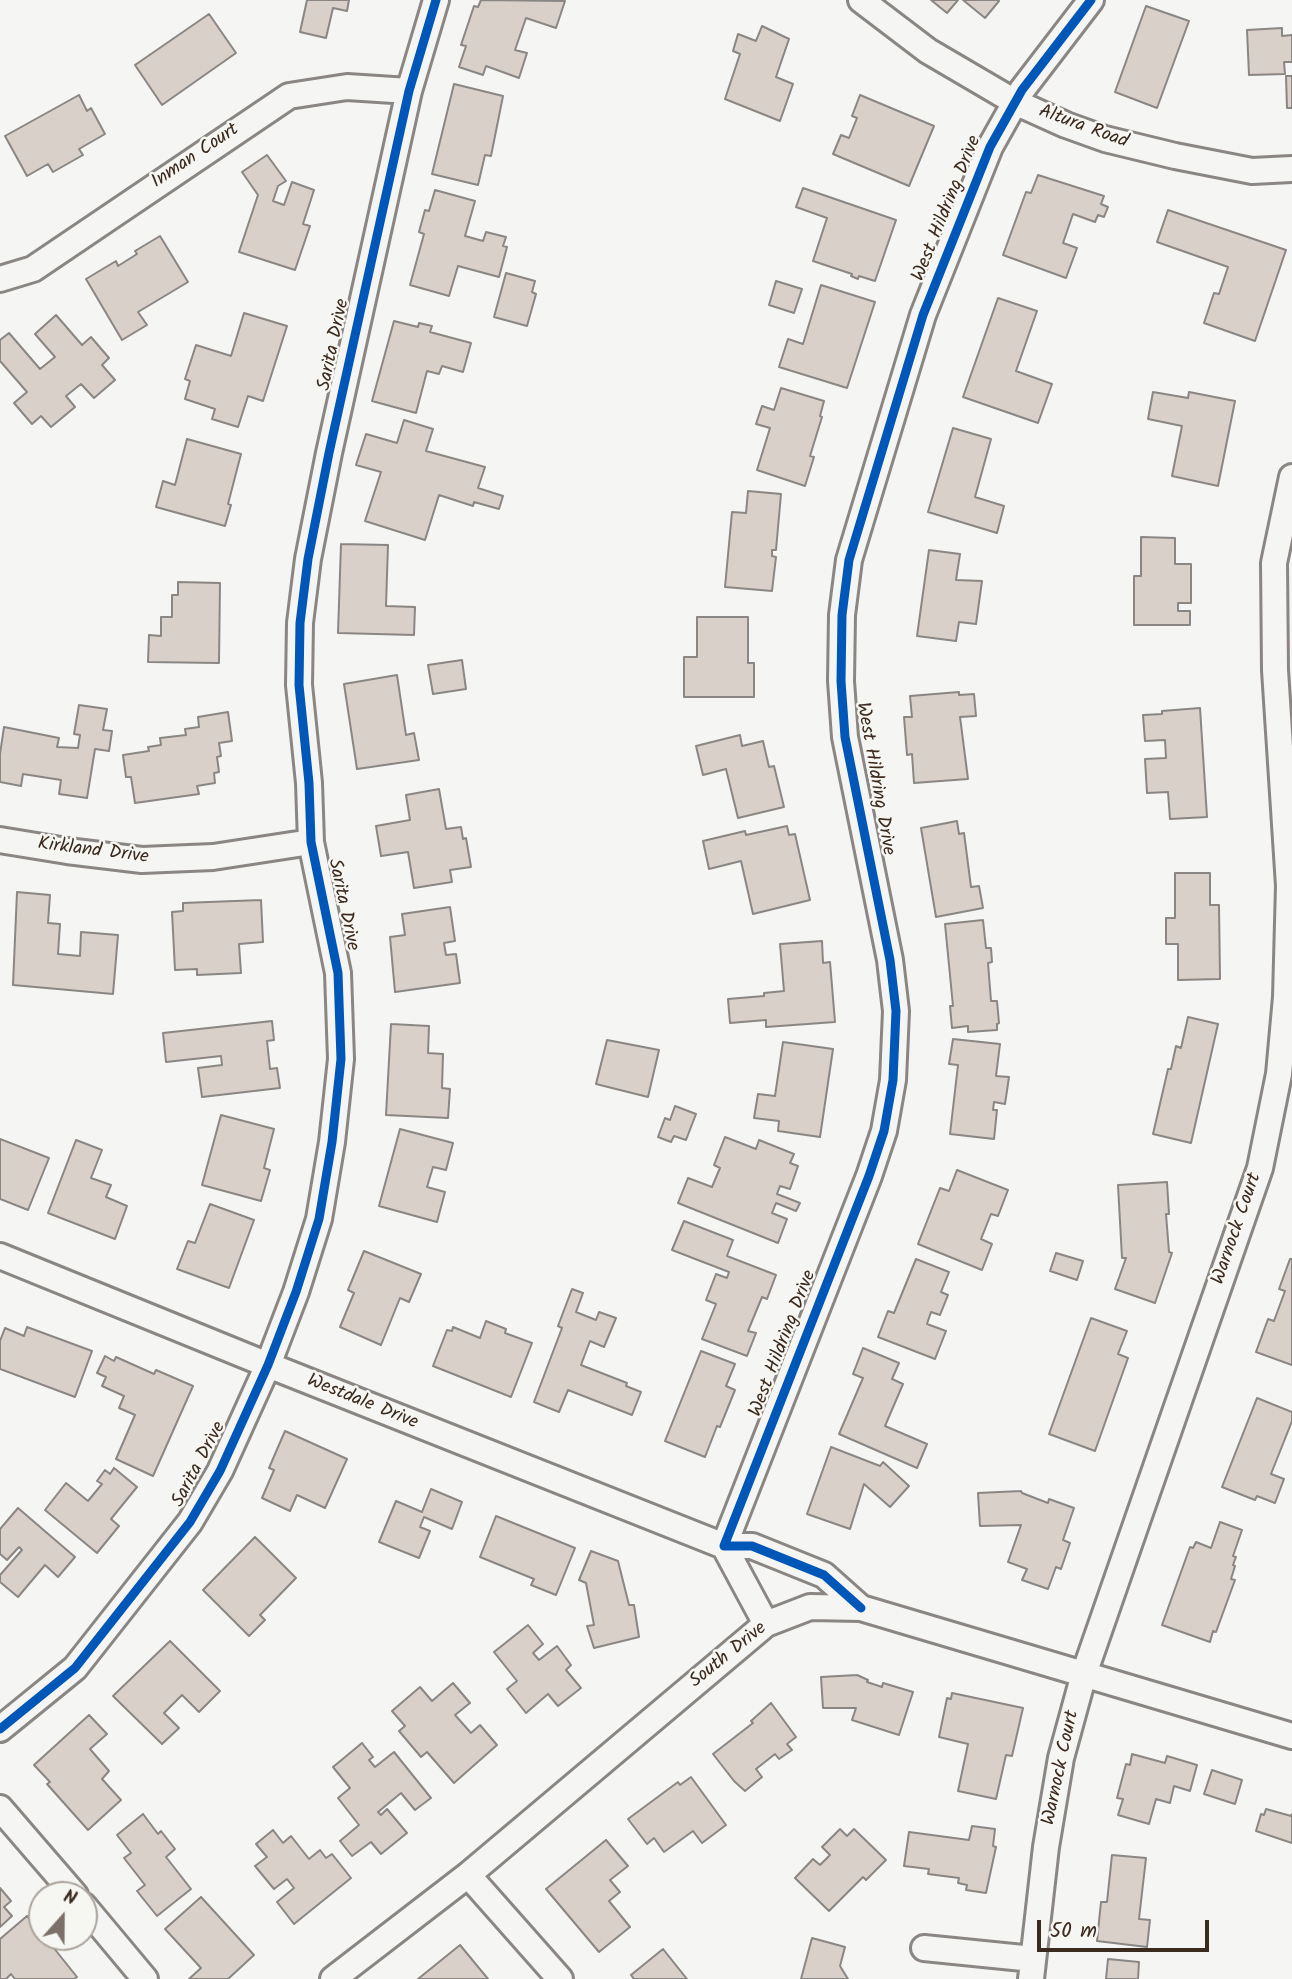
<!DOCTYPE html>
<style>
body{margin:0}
#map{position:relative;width:1292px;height:1979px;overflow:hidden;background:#f5f5f3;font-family:Kalam,sans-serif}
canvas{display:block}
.north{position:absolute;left:28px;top:1881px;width:70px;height:70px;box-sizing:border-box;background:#f6f6f2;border:2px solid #aba49d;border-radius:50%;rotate:21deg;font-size:19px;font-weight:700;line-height:28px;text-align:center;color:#3b2a1e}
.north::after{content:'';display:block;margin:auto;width:24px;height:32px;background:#7c7169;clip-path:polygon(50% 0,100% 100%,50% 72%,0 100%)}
.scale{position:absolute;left:1037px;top:1920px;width:172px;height:32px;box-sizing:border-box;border:4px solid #3b2a1e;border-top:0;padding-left:9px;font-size:21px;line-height:24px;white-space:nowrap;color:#3b2a1e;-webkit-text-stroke:5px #f6f6f2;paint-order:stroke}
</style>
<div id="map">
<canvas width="1292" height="1979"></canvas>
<div class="north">N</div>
<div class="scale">50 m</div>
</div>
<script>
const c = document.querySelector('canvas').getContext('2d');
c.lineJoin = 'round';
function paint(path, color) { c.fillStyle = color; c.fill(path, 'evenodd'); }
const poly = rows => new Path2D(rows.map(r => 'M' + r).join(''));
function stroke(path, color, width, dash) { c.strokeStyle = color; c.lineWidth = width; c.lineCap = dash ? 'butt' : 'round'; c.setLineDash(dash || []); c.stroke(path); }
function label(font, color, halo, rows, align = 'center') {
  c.font = font + ' Kalam,sans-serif'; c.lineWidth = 5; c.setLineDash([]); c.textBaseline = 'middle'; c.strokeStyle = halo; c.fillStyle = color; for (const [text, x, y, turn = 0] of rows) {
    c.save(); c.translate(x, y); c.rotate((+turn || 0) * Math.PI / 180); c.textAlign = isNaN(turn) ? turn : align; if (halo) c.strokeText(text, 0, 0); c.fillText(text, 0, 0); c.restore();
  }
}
const building = poly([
 [307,0,349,0,347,11,333,8,326,38,300,32,307,0],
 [481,0,565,1,556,28,526,18,515,50,527,53,519,78,486,66,483,75,459,67,466,46,461,45,474,6,478,7,481,0],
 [931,0,958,0,947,13,931,0],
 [963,0,998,0,999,1,985,18,963,0],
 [1146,6,1189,21,1157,108,1115,92,1146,6],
 [209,14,236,53,162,105,135,65,209,14],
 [762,26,789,39,776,77,793,84,780,121,725,99,740,54,733,51,738,34,756,41,762,26],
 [1282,28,1282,36,1292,35,1292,62,1284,62,1285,74,1249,75,1247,30,1282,28],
 [1286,76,1292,76,1292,108,1287,108,1286,76],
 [454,84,503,96,491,156,485,155,478,185,432,174,454,84],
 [79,95,87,111,91,108,105,134,79,149,83,155,53,172,48,164,27,176,5,136,79,95],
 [860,95,934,126,909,186,833,154,841,135,849,138,857,118,852,116,860,95],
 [267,155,286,181,278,186,273,201,284,205,292,182,314,190,303,224,310,226,295,270,239,252,258,195,242,172,267,155],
 [1038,175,1104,196,1101,204,1108,207,1104,217,1098,215,1095,222,1073,214,1063,243,1077,248,1066,278,1003,255,1026,192,1031,193,1038,175],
 [803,188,896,220,875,281,859,276,858,279,851,276,852,274,813,261,827,218,796,207,803,188],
 [435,190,475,201,465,236,483,241,486,232,506,237,503,246,507,247,499,277,458,266,449,296,410,285,424,234,419,232,425,210,429,211,435,190],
 [1168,210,1286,250,1255,341,1204,323,1214,293,1219,294,1228,267,1157,242,1168,210],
 [160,236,188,282,138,312,147,325,122,340,86,279,116,261,118,266,137,254,135,251,160,236],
 [506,273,535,281,532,292,536,294,527,326,494,317,506,273],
 [776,281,802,289,794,313,769,305,776,281],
 [821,285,875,302,847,388,779,367,788,339,803,344,821,285],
 [998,298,1037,311,1016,371,1052,384,1038,423,963,397,998,298],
 [244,313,287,326,263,401,248,396,238,427,212,419,215,409,185,399,190,381,185,379,196,345,231,356,244,313],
 [56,315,82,345,91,337,109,358,102,365,115,380,94,398,81,384,66,396,75,407,51,427,41,416,32,424,14,403,27,392,0,361,0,340,9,333,40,369,55,357,35,334,56,315],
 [394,321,418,327,419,323,432,326,430,332,471,343,463,372,442,366,439,374,427,371,416,413,372,401,394,321],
 [781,388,824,401,820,416,822,417,810,456,814,457,805,486,757,470,770,428,756,424,762,406,774,410,781,388],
 [1153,392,1188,398,1189,392,1235,401,1218,486,1172,476,1182,426,1148,419,1153,392],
 [404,420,433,429,426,451,485,467,478,488,503,496,499,509,474,502,473,506,439,495,425,540,365,521,381,472,356,465,366,434,397,443,404,420],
 [953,428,991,439,975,497,1004,506,997,533,928,512,953,428],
 [187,439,241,454,228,504,231,505,225,526,156,507,163,481,175,485,187,439],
 [748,491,781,494,776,550,772,550,772,556,776,557,772,591,725,587,732,512,746,513,748,491],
 [1141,537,1175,538,1175,564,1191,564,1191,603,1178,603,1178,611,1190,611,1190,625,1134,625,1134,576,1141,576,1141,537],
 [341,544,388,545,386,606,415,607,414,635,338,633,341,544],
 [929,550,960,554,956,580,982,581,976,624,959,622,956,641,917,636,929,550],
 [178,582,220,583,219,663,148,662,149,635,161,636,161,617,172,617,172,595,178,595,178,582],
 [697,617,748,617,748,663,754,663,754,697,684,697,684,657,697,657,697,617],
 [462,660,466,689,433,694,428,665,462,660],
 [397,675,406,735,414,733,419,760,357,769,344,684,397,675],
 [959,692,959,695,974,694,976,716,960,717,968,779,914,783,912,754,907,755,904,717,912,717,910,696,959,692],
 [79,705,107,709,103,730,112,731,109,751,95,749,87,798,59,794,61,780,23,774,21,786,0,782,0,754,4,727,59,738,57,747,78,748,80,735,74,734,79,705],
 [1200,708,1207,817,1170,819,1168,792,1147,793,1145,759,1166,758,1165,740,1145,741,1143,715,1162,714,1162,711,1200,708],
 [228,712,232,741,219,743,221,756,217,757,219,772,214,773,215,783,197,786,199,794,135,803,131,777,126,777,123,755,149,751,148,747,161,745,160,738,186,735,185,729,199,727,198,717,228,712],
 [740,735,742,746,763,741,769,767,774,766,784,807,738,818,726,769,703,775,696,746,740,735],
 [439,789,446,829,461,827,463,839,466,838,471,867,450,870,452,882,414,888,408,852,381,856,376,826,410,820,406,795,439,789],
 [957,821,959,834,964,833,971,887,979,886,983,908,936,917,921,828,957,821],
 [787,826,789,835,795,834,810,900,753,914,741,861,709,869,703,841,745,831,746,835,787,826],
 [1175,873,1210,873,1210,905,1219,905,1220,979,1178,980,1178,944,1166,944,1166,918,1175,918,1175,873],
 [17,892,50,895,48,923,60,924,58,954,80,956,81,932,118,935,113,994,13,985,17,892],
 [261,900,263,942,239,944,241,973,197,975,197,969,175,970,172,912,183,911,183,903,261,900],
 [450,907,455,941,444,943,446,955,456,954,460,983,395,992,390,937,405,935,402,914,450,907],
 [983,920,986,948,991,948,992,962,988,963,991,1001,997,1001,999,1023,997,1024,997,1030,968,1032,968,1026,952,1028,950,1006,953,1006,945,924,983,920],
 [822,941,823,963,830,962,835,1022,766,1027,766,1020,730,1023,728,999,764,996,764,993,784,991,780,944,822,941],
 [1188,1017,1218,1024,1191,1143,1153,1134,1168,1069,1171,1069,1176,1046,1181,1048,1188,1017],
 [272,1021,274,1040,267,1041,270,1069,277,1068,280,1088,202,1097,198,1068,222,1065,221,1056,166,1062,163,1033,272,1021],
 [391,1024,429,1026,428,1053,443,1054,442,1088,450,1089,448,1118,386,1115,391,1024],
 [953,1039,1000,1044,996,1076,1009,1077,1005,1104,994,1102,993,1110,997,1110,994,1139,950,1134,958,1065,949,1064,953,1039],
 [607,1040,659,1050,648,1097,596,1084,607,1040],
 [783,1042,833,1049,820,1137,778,1131,779,1121,754,1118,758,1094,775,1096,783,1042],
 [675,1106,696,1114,686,1140,674,1136,671,1142,658,1137,665,1118,670,1120,675,1106],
 [221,1115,274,1129,264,1168,270,1170,261,1201,202,1185,221,1115],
 [400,1129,453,1143,446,1170,433,1167,427,1187,445,1192,437,1222,379,1206,400,1129],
 [725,1137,756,1149,759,1140,794,1154,790,1163,798,1166,790,1189,780,1186,777,1194,800,1203,796,1211,776,1203,772,1213,787,1219,778,1243,678,1203,688,1178,712,1187,720,1168,714,1165,725,1137],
 [0,1139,49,1158,28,1210,0,1199,0,1139],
 [76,1140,102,1150,91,1178,111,1185,106,1197,127,1206,115,1239,48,1213,76,1140],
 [957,1170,1008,1190,998,1216,991,1214,981,1239,992,1244,982,1270,918,1244,940,1188,949,1191,957,1170],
 [1167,1182,1169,1214,1166,1214,1169,1252,1172,1253,1155,1303,1115,1289,1126,1258,1122,1258,1118,1185,1167,1182],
 [210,1204,254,1220,229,1288,177,1269,188,1241,195,1243,210,1204],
 [684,1221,733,1240,727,1256,776,1275,767,1299,762,1297,748,1331,756,1333,747,1356,702,1339,716,1304,706,1300,716,1274,727,1278,729,1272,672,1250,684,1221],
 [364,1251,421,1274,409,1302,400,1298,381,1345,340,1327,354,1293,348,1290,364,1251],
 [1056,1253,1083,1261,1077,1280,1050,1271,1056,1253],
 [916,1259,949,1272,941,1292,948,1295,940,1315,931,1312,927,1324,946,1331,935,1359,878,1337,888,1311,894,1313,916,1259],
 [1290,1259,1292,1259,1292,1365,1256,1352,1268,1319,1274,1321,1285,1291,1279,1289,1290,1259],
 [572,1289,583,1293,576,1312,596,1320,599,1312,616,1318,604,1347,590,1341,581,1365,627,1383,626,1386,641,1392,632,1415,568,1390,559,1412,534,1402,562,1328,558,1326,572,1289],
 [1091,1318,1127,1331,1118,1354,1128,1358,1095,1451,1049,1434,1091,1318],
 [486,1321,506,1329,505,1333,532,1343,511,1397,433,1366,447,1330,452,1331,453,1327,480,1338,486,1321],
 [27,1327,92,1351,75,1397,0,1369,0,1341,5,1328,24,1336,27,1327],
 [863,1348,899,1363,892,1379,903,1384,885,1426,927,1444,917,1468,839,1434,863,1378,853,1374,863,1348],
 [701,1351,735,1364,726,1386,735,1390,720,1427,717,1426,705,1457,665,1441,701,1351],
 [105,1356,114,1361,116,1357,154,1374,156,1370,193,1386,153,1476,116,1459,135,1415,119,1408,124,1396,102,1386,106,1377,97,1373,105,1356],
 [1257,1398,1292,1412,1292,1421,1271,1474,1284,1479,1275,1503,1257,1496,1255,1500,1222,1487,1257,1398],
 [285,1431,347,1459,325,1508,297,1495,290,1511,262,1498,274,1470,269,1468,285,1431],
 [831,1447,880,1466,883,1462,909,1486,890,1507,864,1484,850,1529,807,1514,831,1447],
 [114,1468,137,1487,111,1519,119,1526,97,1553,45,1510,66,1483,88,1501,102,1484,97,1481,105,1470,110,1474,114,1468],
 [431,1489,462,1502,452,1529,424,1517,420,1527,430,1531,419,1558,379,1542,396,1501,422,1512,431,1489],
 [1021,1491,1022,1493,1048,1503,1049,1499,1074,1508,1063,1540,1070,1543,1061,1569,1056,1567,1048,1589,1022,1580,1027,1569,1008,1562,1021,1525,980,1526,978,1493,1021,1491],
 [18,1508,75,1557,58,1577,45,1565,18,1597,0,1582,0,1575,22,1550,19,1547,7,1560,0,1554,0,1529,18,1508],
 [496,1516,575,1548,556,1595,531,1585,534,1579,480,1557,496,1516],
 [1220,1522,1242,1530,1233,1556,1236,1557,1233,1565,1235,1566,1231,1579,1235,1580,1216,1632,1213,1631,1210,1642,1162,1625,1190,1547,1193,1548,1196,1542,1211,1548,1220,1522],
 [255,1537,296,1578,260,1615,265,1620,249,1636,203,1590,255,1537],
 [591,1551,618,1561,629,1605,634,1605,639,1637,594,1648,587,1626,594,1625,586,1583,579,1580,591,1551],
 [528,1625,543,1644,533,1653,539,1660,557,1646,571,1665,566,1670,581,1688,558,1706,548,1694,526,1713,507,1689,517,1681,494,1652,528,1625],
 [170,1641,220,1691,199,1712,182,1695,164,1713,179,1728,162,1744,113,1696,170,1641],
 [857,1675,868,1680,867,1682,882,1687,883,1683,913,1692,899,1735,852,1720,856,1708,823,1708,821,1677,857,1675],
 [453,1683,470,1703,455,1715,471,1733,480,1725,497,1745,454,1783,427,1752,421,1757,399,1731,405,1726,392,1711,420,1687,432,1701,453,1683],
 [952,1693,1023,1708,1012,1756,1006,1755,996,1799,958,1791,968,1744,939,1737,947,1698,951,1699,952,1693],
 [771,1703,796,1737,787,1744,792,1750,779,1759,775,1754,756,1769,762,1777,745,1791,734,1781,713,1754,753,1723,751,1721,771,1703],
 [89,1715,107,1734,90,1749,109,1771,102,1779,121,1800,88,1830,47,1784,50,1782,34,1765,89,1715],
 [362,1743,373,1757,369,1760,375,1767,394,1752,431,1798,415,1810,401,1793,378,1812,381,1815,387,1809,407,1833,381,1854,371,1842,352,1856,340,1841,359,1825,338,1798,350,1788,333,1767,362,1743],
 [1132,1754,1165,1763,1167,1756,1197,1765,1190,1791,1174,1786,1170,1803,1156,1799,1149,1824,1118,1815,1123,1799,1117,1798,1126,1764,1130,1765,1132,1754],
 [1212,1770,1242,1780,1235,1804,1204,1794,1212,1770],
 [691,1777,726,1825,702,1843,693,1831,664,1852,654,1838,647,1844,628,1819,678,1782,680,1785,691,1777],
 [1266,1809,1291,1816,1292,1814,1292,1843,1256,1831,1261,1814,1264,1815,1266,1809],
 [143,1814,158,1834,161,1831,175,1849,166,1857,191,1889,157,1916,137,1891,145,1885,124,1858,131,1853,117,1835,143,1814],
 [972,1826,995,1829,993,1846,996,1847,986,1893,966,1890,967,1885,958,1883,959,1878,928,1874,929,1869,904,1866,909,1832,969,1840,972,1826],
 [840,1829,847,1836,854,1829,886,1860,866,1880,863,1877,829,1911,795,1878,813,1859,820,1865,830,1855,822,1847,840,1829],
 [273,1830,283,1843,291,1836,309,1859,320,1850,326,1858,332,1854,351,1878,294,1924,277,1902,294,1888,287,1879,274,1889,255,1866,267,1857,256,1844,273,1830],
 [606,1840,628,1866,610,1880,620,1892,609,1901,630,1927,599,1952,546,1889,606,1840],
 [1112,1855,1146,1858,1139,1919,1150,1920,1147,1947,1097,1941,1101,1902,1107,1902,1112,1855],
 [0,1888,11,1901,4,1907,12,1916,0,1927,0,1888],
 [201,1897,254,1955,228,1979,189,1979,201,1968,165,1929,201,1897],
 [27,1916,42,1933,42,1937,45,1937,77,1977,74,1979,15,1979,11,1974,6,1979,0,1979,0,1939,27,1916],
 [812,1938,845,1947,840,1966,848,1979,801,1979,812,1938],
 [460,1945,488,1979,418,1979,460,1945],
 [663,1949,687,1979,634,1979,631,1975,663,1949],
 [1108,1959,1139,1962,1138,1979,1106,1979,1108,1959]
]);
paint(building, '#dad0ca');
stroke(building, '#8a8683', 2);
const minor = poly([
 [861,0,928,51,1015,102,1066,125,1105,139,1175,156,1252,171,1292,169],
 [0,279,33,269,289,96,347,87,409,91],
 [0,840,67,851,142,860,213,857,311,842],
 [0,1256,268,1365,724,1546,766,1624],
 [861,1608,824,1575,752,1546,724,1546,869,1176,884,1131,893,1080,896,1011,890,960,845,737,841,681,842,615,849,560,923,315,990,147,1022,90,1091,0],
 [0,1729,75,1668,190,1522,220,1471,268,1365,296,1292,319,1219,332,1142,341,1059,338,973,311,842,309,783,299,685,300,623,308,559,329,453,409,91,436,0],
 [0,1808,75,1895],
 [468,1875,560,1979],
 [84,1906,145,1979],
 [924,1948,1033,1959],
 [333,1979,468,1875,766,1624,810,1607,861,1608,1292,1736],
 [1031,1979,1046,1847,1061,1758,1084,1674,1260,1168,1279,1074,1286,997,1289,886,1275,670,1274,563,1292,477]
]);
stroke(minor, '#8a8683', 30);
stroke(minor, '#f5f5f3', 24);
stroke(poly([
 [861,1608,824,1575,752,1546,724,1546,869,1176,884,1131,893,1080,896,1011,890,960,845,737,841,681,842,615,849,560,923,315,990,147,1022,90,1091,0],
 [0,1729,75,1668,190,1522,220,1471,268,1365,296,1292,319,1219,332,1142,341,1059,338,973,311,842,309,783,299,685,300,623,308,559,329,453,409,91,436,0]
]), '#0057b8', 9);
label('19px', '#3b2a1e', '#f6f6f2', [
 ["Altura Road",1083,128,20],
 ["Inman Court",196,157,-34],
 ["West Hildring Drive",948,209,-68],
 ["Sarita Drive",335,345,-78],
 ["West Hildring Drive",874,779,80],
 ["Kirkland Drive",93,852,7],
 ["Sarita Drive",342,905,78],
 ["Warnock Court",1238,1229,-71],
 ["West Hildring Drive",784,1344,-69],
 ["Westdale Drive",362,1403,22],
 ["Sarita Drive",200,1465,-62],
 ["South Drive",729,1656,-39],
 ["Warnock Court",1062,1768,-78]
]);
</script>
